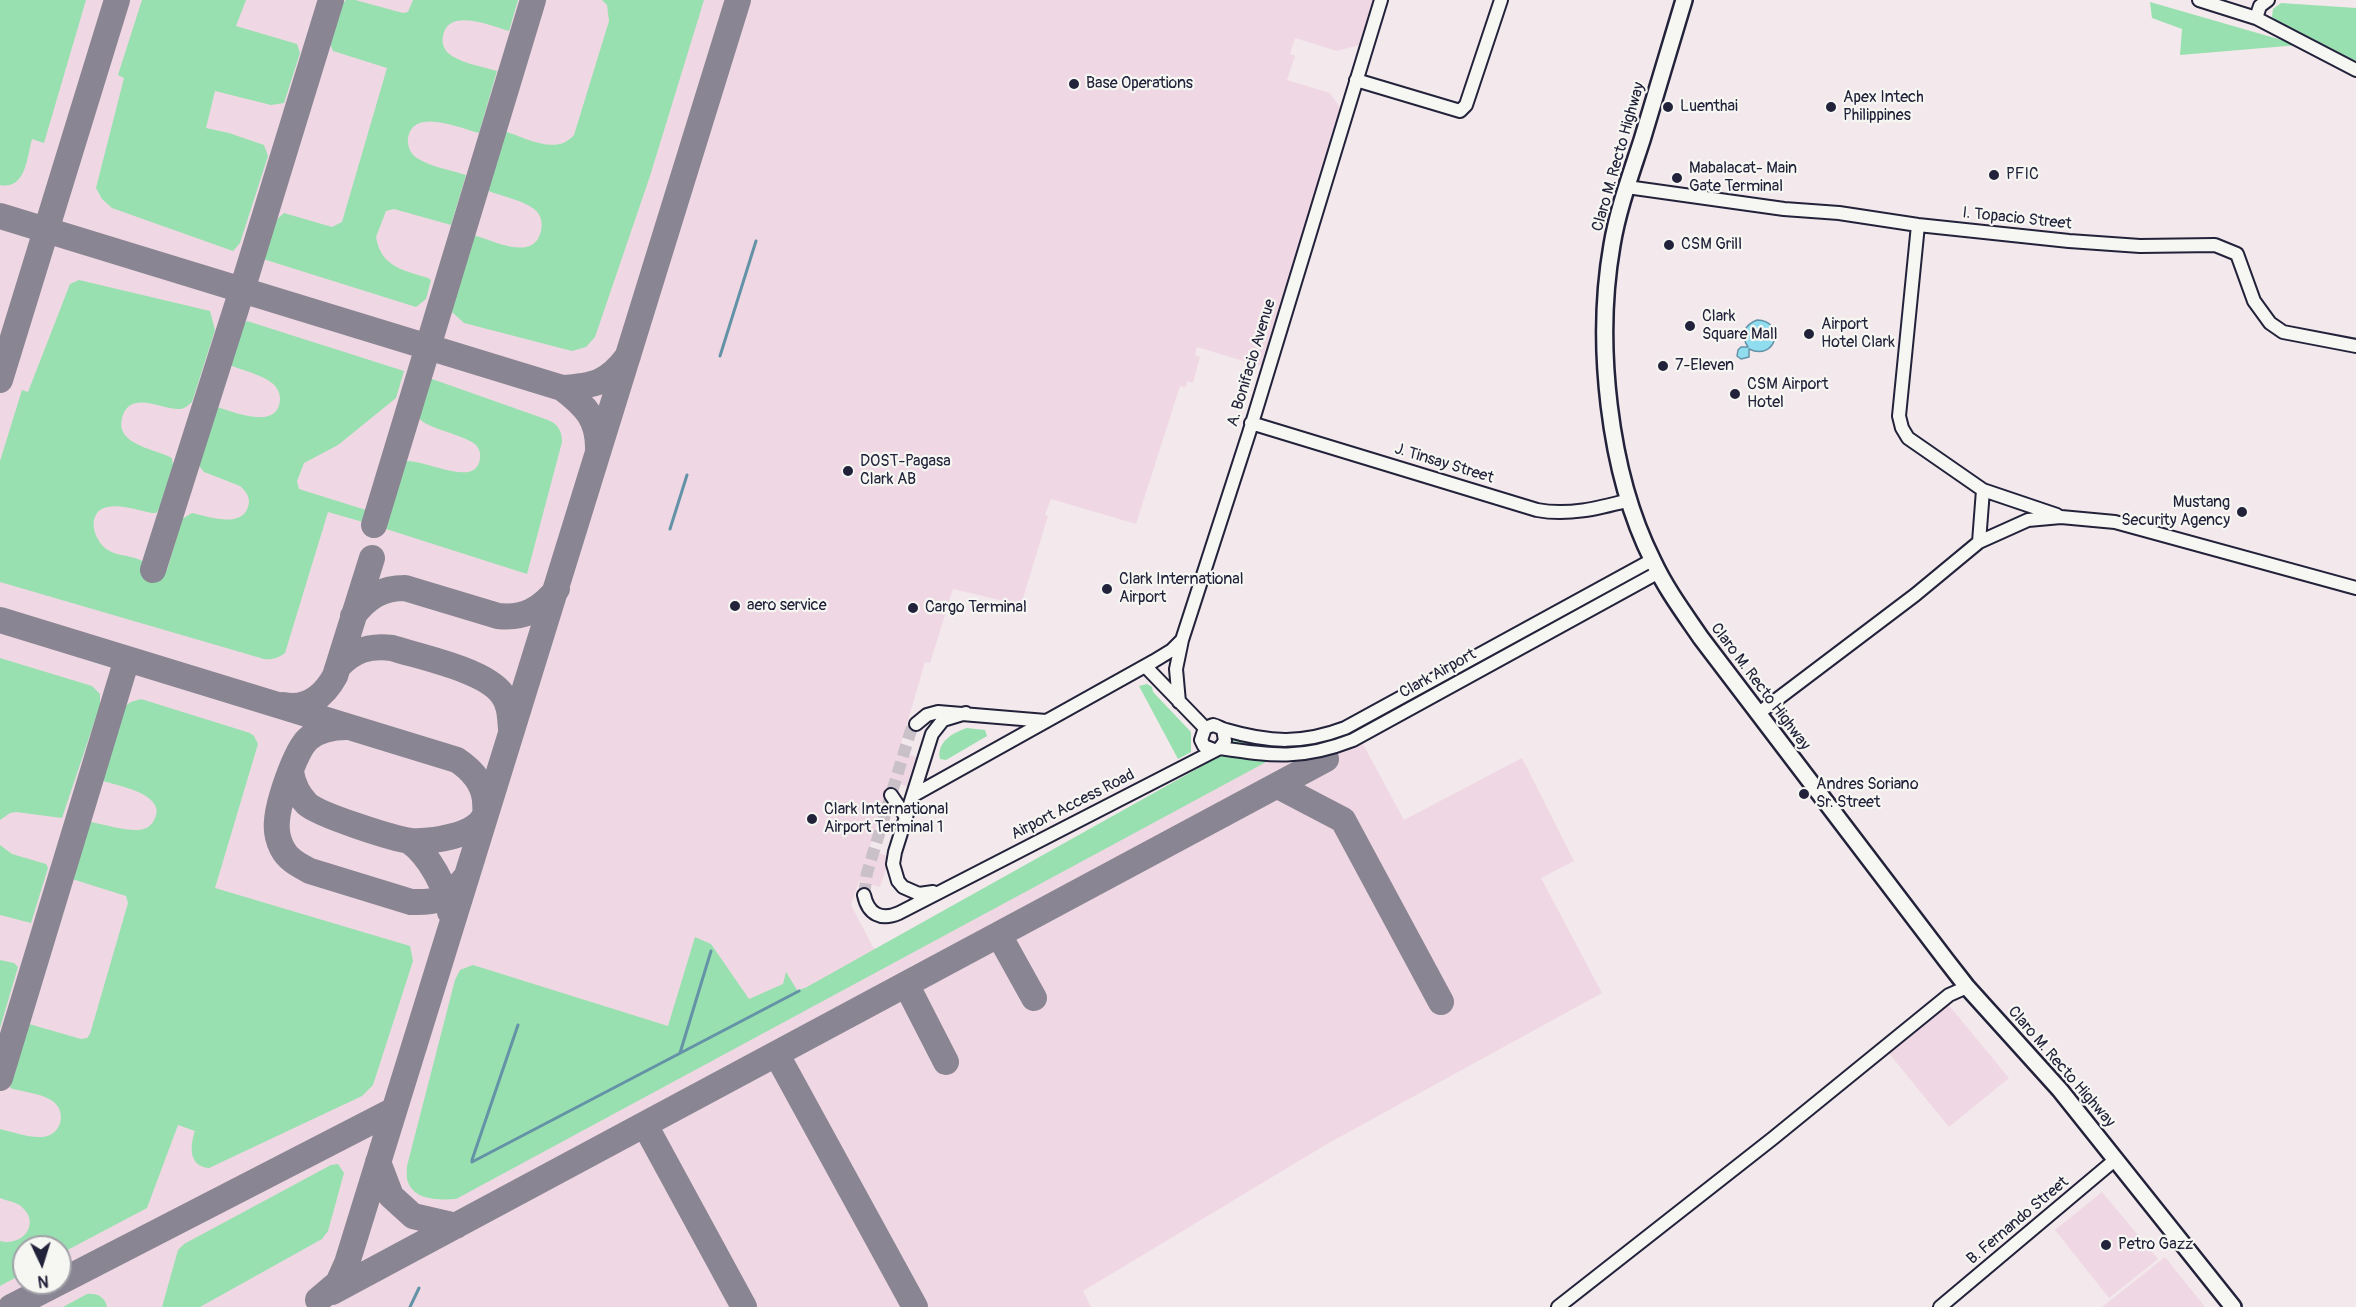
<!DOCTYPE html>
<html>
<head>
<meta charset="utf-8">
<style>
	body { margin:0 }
	#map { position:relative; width:2356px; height:1307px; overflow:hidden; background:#f3e8eb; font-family:Pangolin,sans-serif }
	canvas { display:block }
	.north { position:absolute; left:12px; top:1235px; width:60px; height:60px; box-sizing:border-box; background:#f6f6f2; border:2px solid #a1a1a9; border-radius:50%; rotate:176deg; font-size:16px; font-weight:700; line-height:24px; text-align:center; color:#22223b }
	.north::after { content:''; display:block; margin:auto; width:21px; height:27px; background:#22223b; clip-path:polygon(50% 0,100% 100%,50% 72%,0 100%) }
</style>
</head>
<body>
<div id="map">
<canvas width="2356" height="1307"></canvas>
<div class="north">N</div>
</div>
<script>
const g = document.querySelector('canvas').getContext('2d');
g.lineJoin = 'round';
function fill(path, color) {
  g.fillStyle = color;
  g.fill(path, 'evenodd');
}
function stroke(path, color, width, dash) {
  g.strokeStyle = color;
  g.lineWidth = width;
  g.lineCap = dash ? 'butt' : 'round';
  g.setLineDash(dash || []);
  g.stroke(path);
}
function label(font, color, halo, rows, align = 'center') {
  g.font = font + ' Pangolin,sans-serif';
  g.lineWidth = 4.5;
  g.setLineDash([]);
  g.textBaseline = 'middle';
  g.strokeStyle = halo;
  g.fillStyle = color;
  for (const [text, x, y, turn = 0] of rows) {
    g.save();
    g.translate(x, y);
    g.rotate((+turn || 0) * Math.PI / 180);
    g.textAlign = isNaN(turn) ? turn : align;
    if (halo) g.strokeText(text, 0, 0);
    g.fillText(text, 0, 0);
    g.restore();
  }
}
const built = new Path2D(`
	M 0,0 L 1377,0 L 1363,44 L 1337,51 L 1295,38 L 1290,54 L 1295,56 L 1287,80 L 1330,93 L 1342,110 L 1264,364 L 1260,366 L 1197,347 L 1195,355 L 1200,357 L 1193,383 L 1187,381 L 1186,387 L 1180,386 L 1136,524 L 1051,499 L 1045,515 L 1048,516 L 1021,605 L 953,589 L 930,663 L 925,662 L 899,751 L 919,758 L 911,787 L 890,782 L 869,850 L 890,857 L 880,887 L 859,881 L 851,905 L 873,947 L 877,951 L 1238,759 L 1297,764 L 1326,759 L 1363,744 L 1404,820 L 1522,758 L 1574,861 L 1541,878 L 1602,993 L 1327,1144 L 1083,1291 L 1091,1307 L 0,1307 ZM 24,1247 L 60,1247 L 60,1283 L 24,1283 Z
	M 1947,1003 L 2009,1078 L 1949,1127 L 1887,1051 Z
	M 2102,1192 L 2158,1259 L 2109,1298 L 2055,1230 Z
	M 2165,1257 L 2205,1307 L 2102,1307 Z`);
const green = new Path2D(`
	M 0,0 L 86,0 L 44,143 L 32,139 C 27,157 26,190 0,185 Z
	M 142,0 L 246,0 L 236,26 L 297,44 L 300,53 L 284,103 L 271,105 L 215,91 L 206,128 L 229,133 L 264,145 L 268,156 L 240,243 L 233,251 L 112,208 L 102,199 L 96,188 L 124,78 L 118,75 Z
	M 346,0 L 355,0 L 403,13 L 408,12 L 413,0 L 518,0 L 509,31 C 491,26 448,7 443,36 C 441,44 445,52 452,56 C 465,64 483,67 497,71 L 479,133 C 460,128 413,107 408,138 C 407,145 410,154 417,158 C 430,167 451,170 466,175 L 451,225 L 394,209 L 386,211 L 376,237 C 381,267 403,270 428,278 L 431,280 L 426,299 L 416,307 L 263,259 L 275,221 L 284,213 L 332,227 L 342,222 L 387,68 L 333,51 L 329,41 L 341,5 Z
	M 602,0 L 704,0 L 650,176 L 595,337 L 586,347 L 572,351 L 464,323 L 452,312 L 453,306 L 470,236 L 476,236 C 495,241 534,262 541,231 C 543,223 541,214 534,209 C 522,200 501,196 486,190 L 504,131 C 527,138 556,156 574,135 L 609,21 L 607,5 Z
	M 2150,2 L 2299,45 L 2180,55 L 2182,29 L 2152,18 Z
	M 2281,3 L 2356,8 L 2356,61 L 2276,20 L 2272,17 L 2273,9 Z
	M 79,280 L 210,311 L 215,330 L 192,402 C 188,405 185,409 180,409 C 161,410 130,389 122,418 C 115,445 156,449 172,458 L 173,465 L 159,509 L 156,513 L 152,513 C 136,510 99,496 94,520 C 92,529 97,540 103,546 C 113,557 130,554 142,561 C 146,563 149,568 153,570 L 167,570 L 182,519 L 192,513 C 207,516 241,529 248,507 C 251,499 247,492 240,486 L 204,472 L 200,467 L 199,461 L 217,407 C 234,412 279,431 280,399 C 280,393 277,387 272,383 C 260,374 242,370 229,365 L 239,329 L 247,321 L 404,371 L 396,398 L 338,445 L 304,463 L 297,481 L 299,489 L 366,510 L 363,522 L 328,512 L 285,653 C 278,658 273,660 264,659 L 0,582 L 0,461 L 22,390 L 28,392 L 70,284 Z
	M 429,379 L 432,379 L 548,420 C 558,424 562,431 562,442 L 527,574 L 383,528 L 403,462 C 421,456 477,491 480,458 C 481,453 479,449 476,445 C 467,437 441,431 429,425 C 423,423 419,418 414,414 L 424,383 Z
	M 0,658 L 92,686 L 100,694 L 100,705 L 62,818 L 16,812 L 10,813 L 0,820 Z
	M 1454,675 L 1457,677 C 1416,699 1368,731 1325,745 C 1299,753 1254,750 1228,741 L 1231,737 L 1279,746 L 1318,742 Z
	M 1147,684 L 1152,687 L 1153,692 L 1191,732 L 1191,752 L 1178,759 L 1139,686 Z
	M 141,699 L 250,733 L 254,736 L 258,744 L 215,888 L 410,946 L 413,961 L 373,1085 L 362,1096 L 209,1168 C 188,1166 190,1146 195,1131 L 178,1125 L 147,1208 L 60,1254 L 60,1247 L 24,1247 L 24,1273 L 0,1286 L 0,1241 C 22,1247 41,1224 22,1207 C 17,1202 7,1201 0,1198 L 0,1129 C 13,1132 29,1138 42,1137 C 62,1136 68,1110 51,1100 C 40,1093 23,1092 10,1088 L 29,1024 L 81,1039 L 87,1038 L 90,1034 L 128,903 L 126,896 L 72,879 L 91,822 C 106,825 122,830 137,830 C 144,830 150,827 153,822 C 171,795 119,786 103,781 L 124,707 L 131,702 Z
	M 967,728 L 985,730 L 987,736 L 946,760 L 940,759 C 936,742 954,732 967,728 Z
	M 1220,756 L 1268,761 L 456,1199 C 440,1200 415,1201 408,1182 C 406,1178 407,1171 407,1166 L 455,980 L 460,970 L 473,965 L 668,1026 L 695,937 L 711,944 L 749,999 L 783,984 L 786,972 L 797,990 L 805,988 Z
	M 0,845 L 12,854 L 46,864 L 48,868 L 31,923 L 0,915 Z
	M 0,960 L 14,963 L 18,967 L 0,1028 Z
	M 338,1164 L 344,1173 L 328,1231 L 322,1239 L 200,1307 L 162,1307 L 178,1250 L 184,1244 L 331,1165 Z
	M 87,1294 C 97,1293 105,1297 107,1307 L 63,1307 Z`);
const water = new Path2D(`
	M 1757,320 C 1787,321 1776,362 1749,349 L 1749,357 L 1741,359 L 1737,356 L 1738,350 L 1741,347 L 1748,347 C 1740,335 1744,325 1757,320 Z`);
const stream = new Path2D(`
	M 720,356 L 756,241
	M 670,529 L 687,475
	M 680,1053 L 711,951
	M 472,1160 L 518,1025
	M 472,1162 L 799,991
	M 410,1307 L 419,1288`);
const taxiway = new Path2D(`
	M 0,216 L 562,388 C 586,406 599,420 598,451
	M 0,380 L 117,0
	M 562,388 C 594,386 608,383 628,356
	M 374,525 L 533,0
	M 153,570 L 242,290 L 331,0
	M 353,616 C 367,597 382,588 405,588 L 498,616 C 524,619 541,609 557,589
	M 0,620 L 457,760 C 472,770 483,782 485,800 C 485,804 486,810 485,814 C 479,836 430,842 411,841 C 394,839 319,815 307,804 C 298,795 293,784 291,772
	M 338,667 C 353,650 370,645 392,648 C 420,657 485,670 502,694 C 510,704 510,717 511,729
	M 283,705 C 307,710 324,696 335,676 L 372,558
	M 347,727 C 333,727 319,729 308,739 C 295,751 278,803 277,821 C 276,830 278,840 282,848 C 288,860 299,865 310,871 L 411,902 C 438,903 449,899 466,877
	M 1278,786 L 1343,820 L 1441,1002
	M 409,841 C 430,856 446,887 450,912
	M 999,935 L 1034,998
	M 906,984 L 946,1062
	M 777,1055 L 915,1307
	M 0,1078 L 127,659
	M 645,1125 L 744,1307
	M 378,1162 L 391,1196 L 413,1216 L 456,1226
	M 60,1282 L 394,1110
	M 332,1292 L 1326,759
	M 318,1300 L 338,1283 L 347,1263 L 738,0
	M 11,1307 L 58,1283`);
const minorTunnel = new Path2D(`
	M 864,895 L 867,873 L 911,730 L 916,724`);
const minor = new Path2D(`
	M 2199,0 L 2256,18 L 2356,70
	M 2256,18 L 2260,6 L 2268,0
	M 1356,80 L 1460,111 L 1466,105 L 1501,0
	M 1627,187 L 1784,209 L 1839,213 L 1918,225 L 2069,241 L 2140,246 L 2215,245 L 2237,254 L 2254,301 L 2270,323 L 2283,332 L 2356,346
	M 1918,225 L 1899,416 L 1902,428 L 1908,438 L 1983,490 L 2057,515
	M 1251,423 L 1537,510 C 1569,516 1599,508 1630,500
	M 1979,542 L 1983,490
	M 1145,666 L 1205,728
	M 1179,702 L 1176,669 L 1182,640 L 1249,433 L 1381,0
	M 1759,713 L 1915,595 L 1979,542 L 2028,520 L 2061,517 L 2115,522 L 2356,588
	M 916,724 L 927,715 L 938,712 L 1046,721
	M 1220,748 C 1273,756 1302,760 1353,740 L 1659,572
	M 1214,750 L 1204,746 L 1201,740 L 1205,728 L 1213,725 C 1218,726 1221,729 1226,730 C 1270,743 1303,744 1345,728 L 1652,560
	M 891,795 L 906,817
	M 914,795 L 1154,661 L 1172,650 L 1181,641
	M 933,892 L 919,894 L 903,887 L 898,881 L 893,864 L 895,852 L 932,734 L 943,720 L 966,713
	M 864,895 C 868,914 881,921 899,913 L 1220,748 L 1225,741 L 1223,729
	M 1558,1307 L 1772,1139 L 1949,995 L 1967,987
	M 1940,1307 L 2116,1159`);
const major = new Path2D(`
	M 1684,0 C 1670,47 1656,93 1642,140 C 1631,174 1618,209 1612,245 C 1595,342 1608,472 1653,561 C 1666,589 1684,613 1701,638 L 1946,960 L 1967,987 L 2060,1090 L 2233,1307`);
const markers = [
	[1074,84,6,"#22223b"],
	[1668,107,6,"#22223b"],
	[1831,107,6,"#22223b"],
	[1994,175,6,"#22223b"],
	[1677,178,6,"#22223b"],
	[1669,245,6,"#22223b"],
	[1690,326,6,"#22223b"],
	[1809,334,6,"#22223b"],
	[1663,366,6,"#22223b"],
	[1735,394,6,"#22223b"],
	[848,471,6,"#22223b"],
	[2242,512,6,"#22223b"],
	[1107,589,6,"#22223b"],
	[735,606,6,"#22223b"],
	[913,608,6,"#22223b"],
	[1804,794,6,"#22223b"],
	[812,819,6,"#22223b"],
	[2106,1245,6,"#22223b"]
];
const poiNames = [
	["Base Operations",1086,84],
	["Apex Intech",1843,98],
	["Philippines",1843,116],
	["Luenthai",1680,107],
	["Mabalacat- Main",1689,169],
	["Gate Terminal",1689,187],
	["PFIC",2006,175],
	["CSM Grill",1681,245],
	["Clark",1702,317],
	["Square Mall",1702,335],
	["Airport",1821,325],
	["Hotel Clark",1821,343],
	["7-Eleven",1675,366],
	["CSM Airport",1747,385],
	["Hotel",1747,403],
	["DOST-Pagasa",860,462],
	["Clark AB",860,480],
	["Mustang",2230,503,"right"],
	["Security Agency",2230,521,"right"],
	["Clark International",1119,580],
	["Airport",1119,598],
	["aero service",747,606],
	["Cargo Terminal",925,608],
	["Andres Soriano",1816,785],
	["Sr. Street",1816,803],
	["Clark International",824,810],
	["Airport Terminal 1",824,828],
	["Petro Gazz",2118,1245]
];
const streetNames = [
	["Claro M. Recto Highway",1619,157,-74],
	["I. Topacio Street",2017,219,6],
	["A. Bonifacio Avenue",1252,363,-73],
	["J. Tinsay Street",1444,464,17],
	["Clark Airport",1438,674,-29],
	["Claro M. Recto Highway",1760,687,53],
	["Airport Access Road",1073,805,-27],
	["Claro M. Recto Highway",2061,1067,49],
	["B. Fernando Street",2018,1221,-40]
];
fill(built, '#efd8e3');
fill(green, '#98e0af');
fill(water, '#90ddef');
stroke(water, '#6492a7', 1.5);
stroke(stream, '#6492a7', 3);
stroke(taxiway, '#8a8593', 26);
stroke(minorTunnel, '#c9c0c8', 12, [12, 6]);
stroke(minor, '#22223b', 16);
stroke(major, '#22223b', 20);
stroke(minor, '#f6f6f2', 12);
stroke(major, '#f6f6f2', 15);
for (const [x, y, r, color] of markers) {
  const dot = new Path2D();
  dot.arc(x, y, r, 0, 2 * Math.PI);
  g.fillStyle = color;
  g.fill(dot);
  stroke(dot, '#f6f6f2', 2);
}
label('16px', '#22223b', '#f6f6f2', poiNames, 'left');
label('16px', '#22223b', '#f6f6f2', streetNames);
</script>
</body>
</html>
